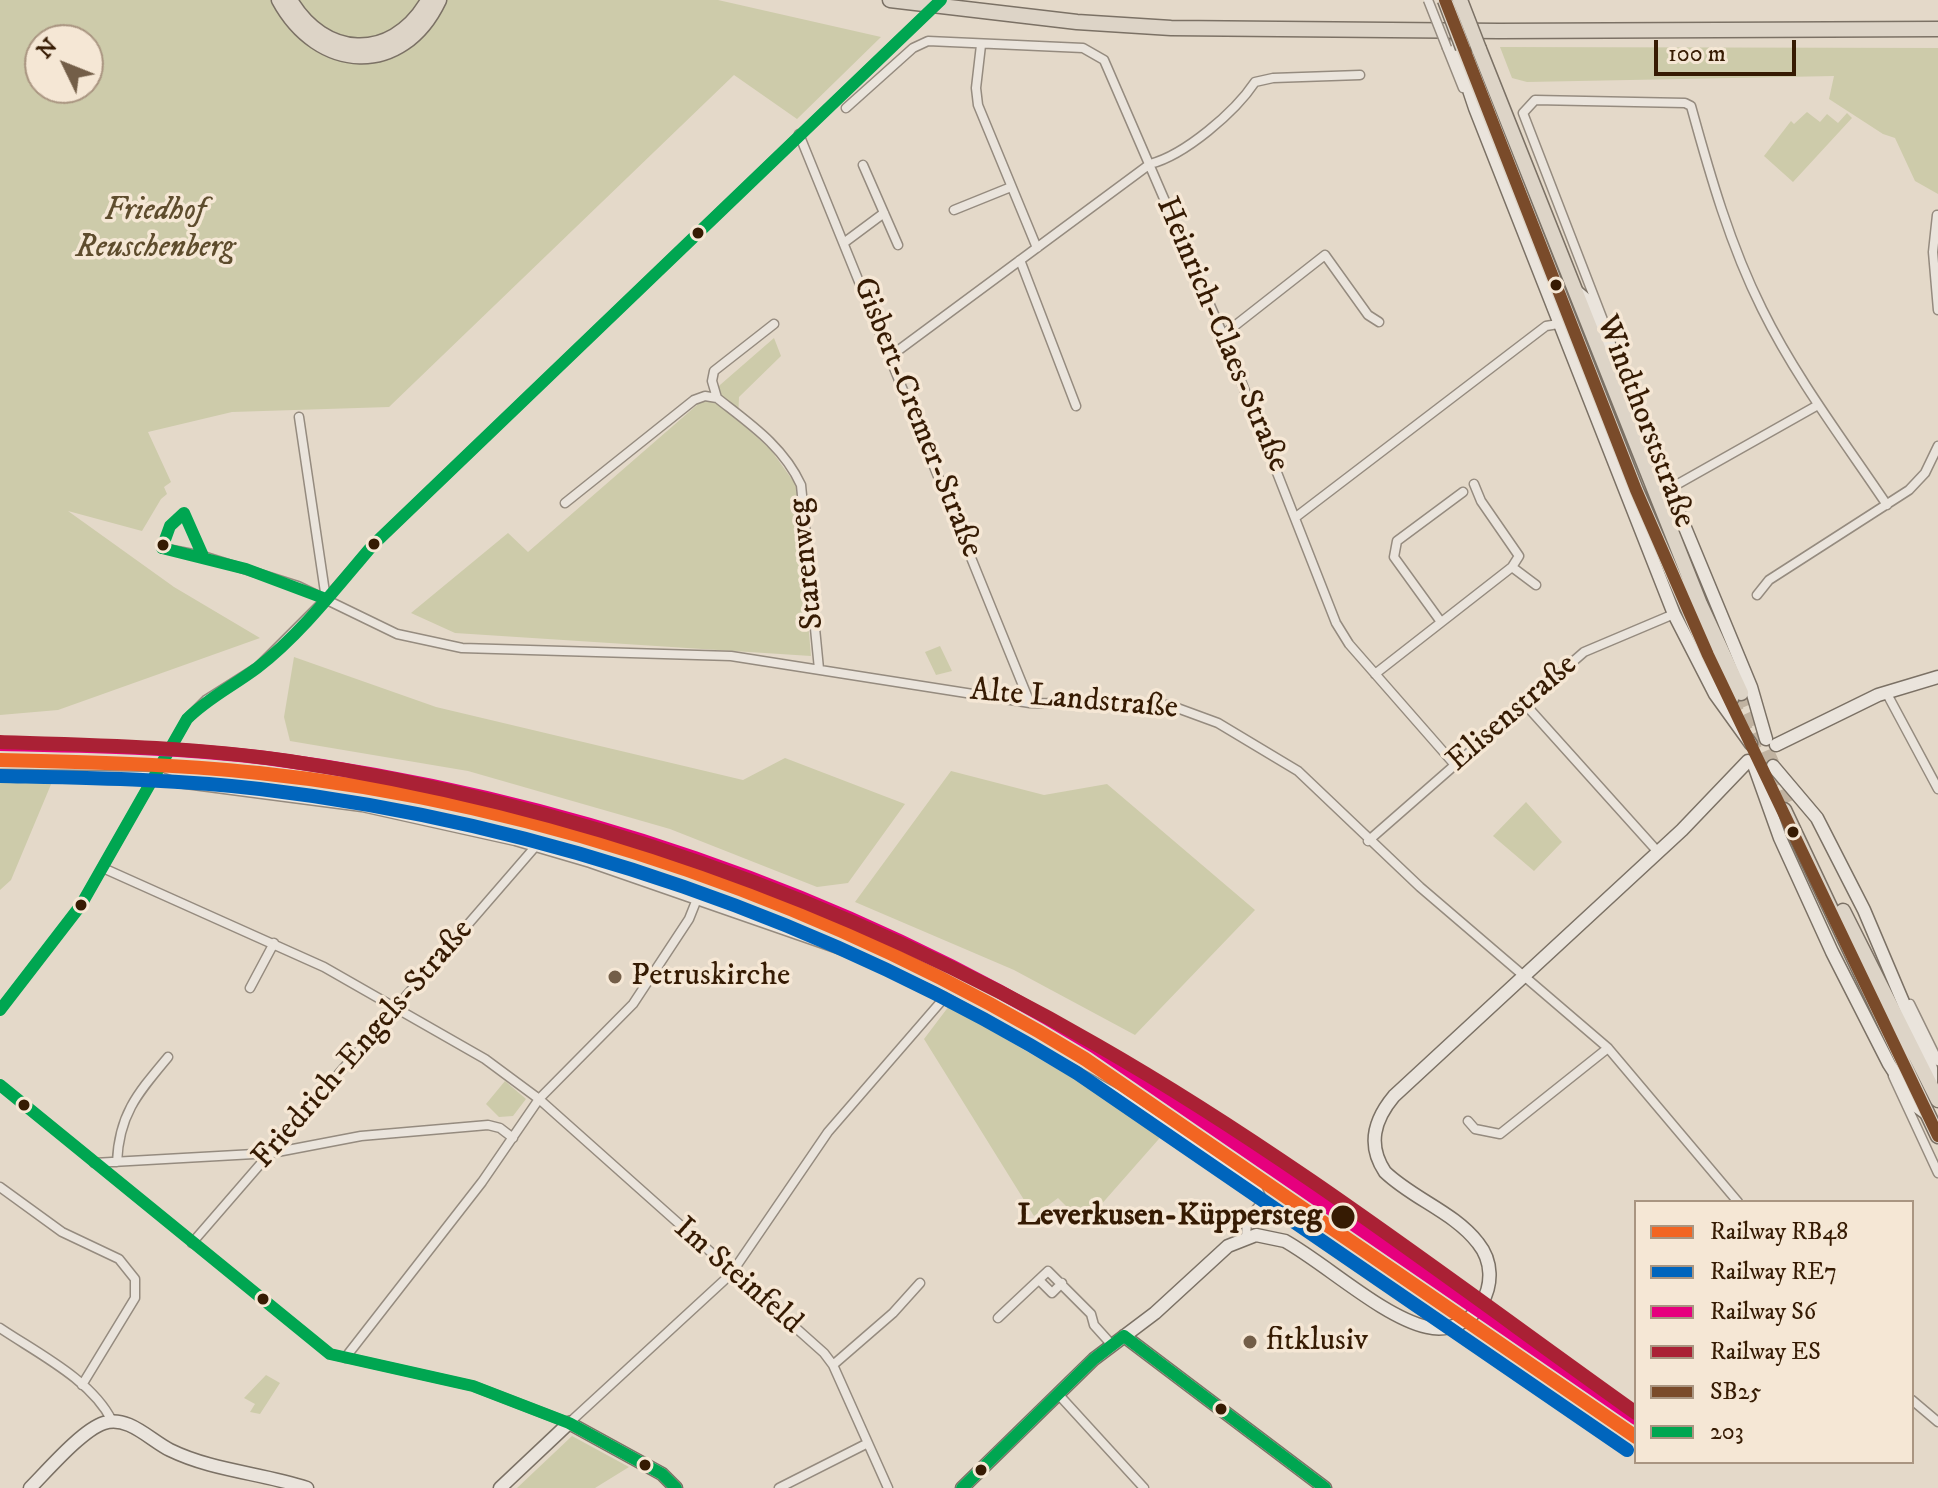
<!DOCTYPE html>
<html>
<head>
<meta charset="utf-8">
<style>
	body { margin:0 }
	#map { position:relative; width:1938px; height:1488px; overflow:hidden; background:#e4d9c9; font-family:"IM FELL DW Pica",serif }
	canvas { display:block }
	.legend { position:absolute; left:1634px; top:1200px; width:280px; height:264px; box-sizing:border-box; background:#f5e7d5; border:2px solid #a99581; margin:0; padding:10px 14px; list-style:none; font-size:24px; color:#361b03 }
	.legend li { display:flex; align-items:center; gap:16px; height:40px }
	.legend b { width:40px; border:2px solid #a99581 }
	.north { position:absolute; left:24px; top:24px; width:80px; height:80px; box-sizing:border-box; background:#f5e7d5; border:2px solid #a99581; border-radius:50%; rotate:313deg; font-size:22px; font-weight:700; line-height:32px; text-align:center; color:#361b03 }
	.north::after { content:''; display:block; margin:auto; width:28px; height:36px; background:#735e48; clip-path:polygon(50% 0,100% 100%,50% 72%,0 100%) }
	.scale { position:absolute; left:1654px; top:40px; width:142px; height:36px; box-sizing:border-box; border:4px solid #361b03; border-top:0; padding-left:10px; font-size:24px; line-height:28px; white-space:nowrap; color:#361b03; -webkit-text-stroke:6px #f5e7d5; paint-order:stroke }
</style>
</head>
<body>
<div id="map">
<canvas width="1938" height="1488"></canvas>
<ul class="legend">
<li><b style="height:10px;background:#f26522"></b>Railway RB48</li>
<li><b style="height:10px;background:#0065bd"></b>Railway RE7</li>
<li><b style="height:10px;background:#e6007e"></b>Railway S6</li>
<li><b style="height:10px;background:#aa2135"></b>Railway ES</li>
<li><b style="height:10px;background:#7a4b2a"></b>SB25</li>
<li><b style="height:10px;background:#00a651"></b>203</li>
</ul>
<div class="north">N</div>
<div class="scale">100 m</div>
</div>
<script>
const g = document.querySelector('canvas').getContext('2d');
g.lineJoin = 'round';
function fill(path, color) {
  g.fillStyle = color;
  g.fill(path, 'evenodd');
}
function stroke(path, color, width, dash) {
  g.strokeStyle = color;
  g.lineWidth = width;
  g.lineCap = dash ? 'butt' : 'round';
  g.setLineDash(dash || []);
  g.stroke(path);
}
function label(font, color, halo, rows, align = 'center') {
  g.font = font + ' "IM FELL DW Pica",serif';
  g.lineWidth = 7;
  g.setLineDash([]);
  g.textBaseline = 'middle';
  g.strokeStyle = halo;
  g.fillStyle = color;
  for (const [text, x, y, turn = 0] of rows) {
    g.save();
    g.translate(x, y);
    g.rotate((+turn || 0) * Math.PI / 180);
    g.textAlign = isNaN(turn) ? turn : align;
    if (halo) g.strokeText(text, 0, 0);
    g.fillText(text, 0, 0);
    g.restore();
  }
}
const green = new Path2D(`
	M 0,0 L 718,0 L 881,37 L 797,119 L 734,75 L 389,407 L 232,412 L 148,432 L 171,482 L 164,487 L 167,494 L 161,499 L 142,531 L 68,511 L 174,587 L 260,638 L 58,710 L 0,715 ZM 40,40 L 88,40 L 88,88 L 40,88 Z
	M 1500,47 L 1938,48 L 1938,194 L 1915,181 L 1895,138 L 1883,134 L 1829,99 L 1834,76 L 1527,82 L 1512,78 Z
	M 1807,112 L 1820,122 L 1827,114 L 1838,123 L 1847,113 L 1852,118 L 1793,182 L 1764,156 L 1791,121 L 1794,124 Z
	M 774,338 L 781,356 L 739,397 L 738,420 L 771,450 L 796,485 L 811,656 L 455,633 L 411,613 L 508,533 L 528,552 Z
	M 940,646 L 952,671 L 936,675 L 925,652 Z
	M 294,657 L 436,707 L 743,780 L 785,758 L 905,804 L 848,883 L 817,887 L 670,829 L 468,771 L 290,741 L 284,717 Z
	M 951,771 L 1044,795 L 1107,784 L 1255,910 L 1135,1035 L 1014,970 L 855,902 Z
	M 52,782 L 11,880 L 0,890 L 0,783 Z
	M 1526,802 L 1562,842 L 1534,871 L 1493,836 Z
	M 949,1006 L 1165,1132 L 1084,1224 L 1058,1198 L 1034,1216 L 924,1039 Z
	M 505,1081 L 526,1099 L 513,1116 L 499,1117 L 486,1104 Z
	M 266,1375 L 280,1383 L 260,1414 L 250,1412 L 255,1404 L 244,1398 Z
	M 572,1436 L 629,1467 L 595,1488 L 517,1488 Z`);
const highwayTunnel = new Path2D(`
	M 1741,693 L 1792,807
	M 1731,699 L 1784,810`);
const street = new Path2D(`
	M 981,45 L 976,88 L 978,105 L 1037,248
	M 1447,48 L 1463,88
	M 846,108 L 913,48 L 928,41 L 1083,48 L 1104,60 L 1223,335 L 1336,623 L 1349,644 L 1455,765
	M 799,134 L 1030,703
	M 863,165 L 898,245
	M 954,210 L 1011,187
	M 1937,215 L 1933,252 L 1938,310
	M 845,242 L 884,213
	M 1020,260 L 1076,406
	M 1603,320 L 1523,113 L 1535,100 L 1685,103 L 1691,106 C 1710,175 1730,245 1762,309 C 1796,378 1844,441 1887,505
	M 1223,335 L 1325,255 L 1368,315 L 1379,322
	M 892,355 L 1150,164 C 1185,155 1235,112 1255,82 L 1273,78 L 1360,75
	M 717,398 C 750,424 783,446 801,485 L 819,669
	M 299,417 L 326,599
	M 1474,484 L 1481,501 L 1519,556 L 1512,567
	M 1669,489 L 1818,405
	M 565,503 L 694,400 L 705,396 L 717,398 L 712,381 L 714,371 L 774,324
	M 1296,517 L 1546,326 L 1558,324
	M 162,548 L 203,556 L 298,586 L 397,634 L 462,648 L 731,656 L 1030,703 L 1169,705 L 1218,723 L 1298,771 L 1420,887 L 1608,1048 L 1738,1202
	M 1757,595 L 1769,580 L 1909,490 L 1925,473 L 1938,446
	M 1441,622 L 1394,557 L 1397,541 L 1463,492
	M 1375,674 L 1512,567 L 1536,585
	M 1886,692 L 1938,789
	M 1524,703 L 1658,852
	M 0,774 L 145,776
	M 161,777 L 178,783 L 362,807 L 515,841 L 590,863 L 858,956 L 945,997 L 1117,1094 L 1257,1188 L 1263,1201 L 1247,1220 L 1246,1238
	M 1368,841 L 1584,652 L 1674,614
	M 103,868 L 324,967 L 485,1059 L 539,1099 L 824,1353 L 833,1365 L 888,1488
	M 250,988 L 274,943
	M 1910,1004 L 1938,1061
	M 0,1010 L 81,905 L 187,719 L 206,700 L 258,667 L 326,599 L 372,546 L 898,41
	M 1893,1076 L 1938,1173
	M 0,1085 L 330,1354 L 473,1386 L 569,1423 L 731,1274 L 828,1132 L 945,997
	M 1468,1121 L 1475,1129 L 1500,1134 L 1608,1048
	M 117,1162 C 119,1114 138,1093 168,1057
	M 94,1163 L 272,1153 L 361,1136 L 488,1125 L 500,1128 L 513,1138
	M 0,1187 L 62,1232 L 119,1259 L 135,1279 L 135,1298 L 82,1385
	M 192,1243 L 535,847
	M 1039,1280 L 1052,1293 L 1062,1283
	M 998,1318 L 1048,1271 L 1091,1314 L 1094,1325 L 1112,1345
	M 0,1328 C 37,1353 92,1380 112,1421
	M 345,1358 L 482,1182 L 539,1099 L 633,1004 L 689,919 L 697,899
	M 833,1365 L 893,1313 L 920,1283
	M 1059,1395 L 1144,1488
	M 1912,1400 L 1938,1422
	M 779,1488 L 866,1444`);
const secondary = new Path2D(`
	M 1458,34 L 1455,48 L 1475,108 L 1674,614 L 1715,694 L 1751,744
	M 1576,291 L 1590,303 L 1609,344 L 1751,687 L 1766,739
	M 1776,745 L 1878,695 L 1938,677
	M 1773,766 L 1817,818 L 1864,910 L 1931,1068 L 1931,1085
	M 1755,768 L 1780,838 L 1832,952 L 1889,1064 L 1916,1106 L 1927,1114
	M 1124,1336 L 1325,1488
	M 30,1488 C 47,1471 82,1430 104,1423 C 128,1415 150,1440 170,1450 C 213,1471 262,1473 307,1488
	M 500,1488 L 569,1423 L 662,1474 L 676,1488
	M 962,1488 L 1094,1359 L 1155,1313 L 1228,1246 L 1256,1235 L 1285,1241 C 1326,1264 1383,1317 1427,1327 C 1475,1338 1508,1280 1478,1243 C 1454,1212 1413,1199 1385,1172 C 1367,1145 1374,1120 1394,1096 L 1682,830 L 1748,761`);
const highway = new Path2D(`
	M 279,0 C 318,72 402,78 439,0
	M 290,0 C 324,58 390,62 426,4
	M 890,0 L 1077,22 L 1171,28 L 1499,31 L 1938,29
	M 1463,48 L 1636,490 L 1708,655 L 1731,699
	M 1479,49 L 1700,604 L 1741,693
	M 1784,810 L 1938,1136
	M 1843,911 L 1938,1100`);
const streetBridge = new Path2D(`
	M 1428,0 L 1447,48
	M 898,41 L 941,0
	M 145,776 L 161,777`);
const highwayBridge = new Path2D(`
	M 1445,0 L 1463,48
	M 1460,0 L 1479,49`);
const bus1 = new Path2D(`
	M 1445,0 L 1636,490 L 1708,655 L 1938,1136`);
const bus2 = new Path2D(`
	M 162,548 L 246,569 L 326,599
	M 162,548 L 170,526 L 184,513 L 203,556
	M 0,1010 L 81,905 L 187,719 C 208,698 233,686 257,668 C 300,635 337,587 372,546 L 941,0
	M 0,1085 L 330,1354 L 473,1386 L 569,1423 L 662,1474 L 676,1488
	M 1124,1336 L 1325,1488
	M 962,1488 L 1094,1359 L 1124,1336`);
const rail1 = new Path2D(`
	M 0,760 C 87,762 173,764 259,773 C 549,803 838,907 1085,1059 L 1636,1437`);
const rail2 = new Path2D(`
	M 0,776 C 87,778 173,779 260,789 C 547,823 830,921 1077,1073 L 1627,1450`);
const rail3 = new Path2D(`
	M 0,744 C 89,746 178,747 266,758 C 558,796 842,891 1094,1046 L 1636,1418`);
const rail4 = new Path2D(`
	M 0,742 C 97,745 194,747 289,761 C 575,804 847,901 1097,1045 C 1286,1153 1459,1287 1636,1413`);
const markers = [
	[698,233,7,"#361b03"],
	[1556,285,7,"#361b03"],
	[374,544,7,"#361b03"],
	[163,545,7,"#361b03"],
	[1793,832,7,"#361b03"],
	[81,905,7,"#361b03"],
	[615,977,8,"#735e48"],
	[24,1105,7,"#361b03"],
	[1343,1217,13,"#361b03"],
	[263,1299,7,"#361b03"],
	[1250,1342,8,"#735e48"],
	[1221,1409,7,"#361b03"],
	[645,1465,7,"#361b03"],
	[981,1470,7,"#361b03"]
];
const parkNames = [
	["Friedhof",155,212],
	["Reuschenberg",155,249]
];
const streetNames = [
	["Heinrich-Claes-Straße",1221,335,67],
	["Gisbert-Cremer-Straße",916,418,68],
	["Windthorststraße",1644,422,69],
	["Starenweg",808,564,-96],
	["Alte Landstraße",1074,701,5],
	["Elisenstraße",1513,714,-41],
	["Friedrich-Engels-Straße",364,1045,-49],
	["Im Steinfeld",737,1277,41]
];
const poiNames = [
	["Petruskirche",631,977],
	["fitklusiv",1266,1342]
];
const stopNames = [
	["Leverkusen-Küppersteg",1322,1217]
];
fill(green, '#cdcbaa');
stroke(highwayTunnel, '#c1b3a1', 14, [14, 7]);
stroke(street, '#958b7f', 11);
stroke(secondary, '#7b7165', 15);
stroke(highway, '#7b7165', 17);
stroke(street, '#eae4dc', 8);
stroke(secondary, '#eae4dc', 12);
stroke(highway, '#ddd4c7', 14);
stroke(streetBridge, '#958b7f', 11, []);
stroke(highwayBridge, '#7b7165', 17, []);
stroke(streetBridge, '#eae4dc', 8);
stroke(highwayBridge, '#ddd4c7', 14);
stroke(bus1, '#7a4b2a', 12);
stroke(bus2, '#00a651', 12);
stroke(rail1, '#f26522', 14);
stroke(rail2, '#0065bd', 14);
stroke(rail3, '#e6007e', 14);
stroke(rail4, '#aa2135', 14);
for (const [x, y, r, color] of markers) {
  const dot = new Path2D();
  dot.arc(x, y, r, 0, 2 * Math.PI);
  g.fillStyle = color;
  g.fill(dot);
  stroke(dot, '#f5e7d5', 3);
}
label('italic 32px', '#5e4c2d', '#f5e7d5', parkNames);
label('32px', '#361b03', '#f5e7d5', streetNames);
label('32px', '#361b03', '#f5e7d5', poiNames, 'left');
label('bold 32px', '#361b03', '#f5e7d5', stopNames, 'right');
</script>
</body>
</html>
